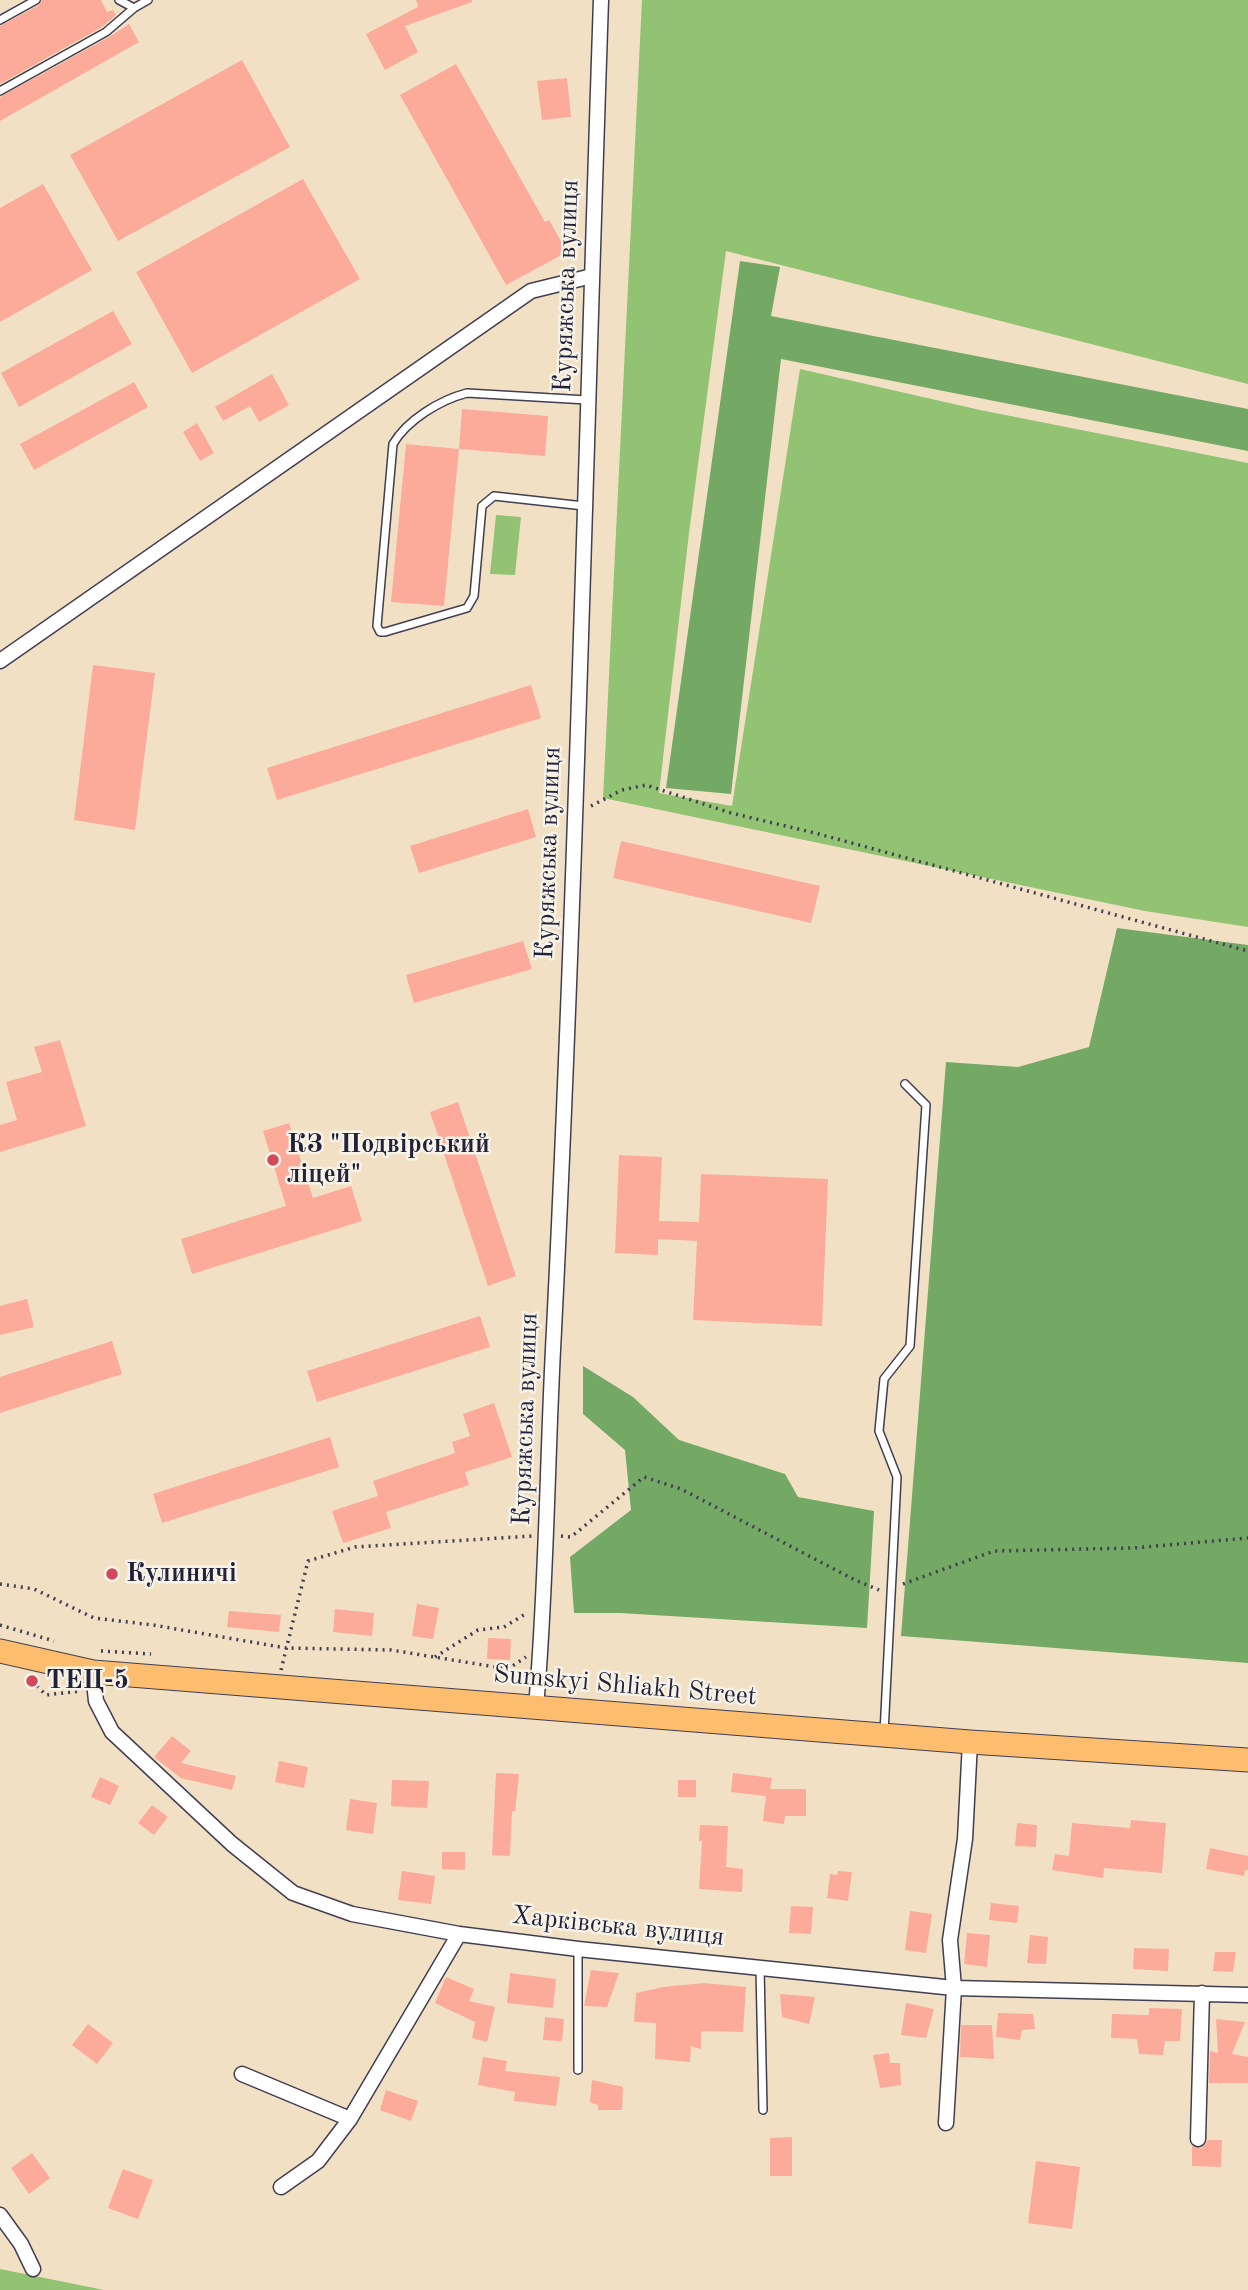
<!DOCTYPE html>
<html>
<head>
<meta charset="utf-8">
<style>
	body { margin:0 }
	canvas { display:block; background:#f2e0c5 }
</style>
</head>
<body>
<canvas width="1248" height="2290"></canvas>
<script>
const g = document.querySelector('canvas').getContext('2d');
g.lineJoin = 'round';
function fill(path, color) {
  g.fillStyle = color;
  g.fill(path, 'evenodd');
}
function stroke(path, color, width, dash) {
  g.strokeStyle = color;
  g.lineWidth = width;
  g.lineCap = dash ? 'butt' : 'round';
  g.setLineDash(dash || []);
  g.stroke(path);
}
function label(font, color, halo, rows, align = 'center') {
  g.font = font + ' "Old Standard TT",serif';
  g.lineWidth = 5;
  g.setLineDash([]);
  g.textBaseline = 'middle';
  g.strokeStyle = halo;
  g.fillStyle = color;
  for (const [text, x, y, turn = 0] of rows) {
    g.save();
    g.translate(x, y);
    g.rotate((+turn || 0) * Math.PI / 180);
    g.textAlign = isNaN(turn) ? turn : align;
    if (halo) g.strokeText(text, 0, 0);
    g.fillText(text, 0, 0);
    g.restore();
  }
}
const green = new Path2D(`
	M 642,0 L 1248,0 L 1248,384 L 726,251 L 689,533 L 659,793 L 732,806 L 800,369 L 980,410 L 1248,463 L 1248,927 L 1145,911 L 603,798 Z
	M 496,515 L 521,517 L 515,575 L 490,574 Z
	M 0,2269 L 104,2290 L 0,2290 Z`);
const forest = new Path2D(`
	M 740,261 L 780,267 L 771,316 L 1248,409 L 1248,451 L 781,359 L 731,794 L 666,788 Z
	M 1117,928 L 1248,945 L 1248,1663 L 901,1636 L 946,1062 L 1018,1067 L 1089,1047 Z
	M 583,1366 L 633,1397 L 679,1440 L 785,1474 L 798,1497 L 874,1511 L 867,1628 L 620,1613 L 574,1613 L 570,1557 L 631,1510 L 625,1450 L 583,1414 Z`);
const building = new Path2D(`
	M 42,0 L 101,0 L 107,12 L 113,10 L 116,15 L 102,27 L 0,84 L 0,26 L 39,5 Z
	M 416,0 L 472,0 L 472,2 L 405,26 L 418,52 L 385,70 L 366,34 L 418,7 Z
	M 129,24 L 139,42 L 0,121 L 0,97 L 109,37 Z
	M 242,60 L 290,147 L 118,241 L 70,155 Z
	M 456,64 L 545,222 L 549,220 L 567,252 L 506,285 L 400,95 Z
	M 567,78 L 571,117 L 542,120 L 537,81 Z
	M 303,179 L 360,279 L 192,373 L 136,272 Z
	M 43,184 L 92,270 L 0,322 L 0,208 Z
	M 113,311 L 132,344 L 19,407 L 1,373 Z
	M 272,374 L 289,405 L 259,422 L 250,406 L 223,421 L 215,407 Z
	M 134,382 L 148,407 L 34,470 L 20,444 Z
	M 462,409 L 548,416 L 545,456 L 459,449 Z
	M 197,423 L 214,453 L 200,461 L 183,432 Z
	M 406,444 L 459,449 L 444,606 L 391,602 Z
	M 93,665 L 155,673 L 135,830 L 74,820 Z
	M 531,685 L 541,718 L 277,800 L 267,768 Z
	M 528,809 L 536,837 L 419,873 L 410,846 Z
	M 621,841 L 820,886 L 811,923 L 613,878 Z
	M 523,941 L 532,969 L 414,1003 L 406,975 Z
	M 60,1040 L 86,1126 L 0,1152 L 0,1125 L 17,1120 L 6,1082 L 42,1072 L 34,1047 Z
	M 458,1102 L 516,1276 L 488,1286 L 430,1112 Z
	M 289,1123 L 313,1198 L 351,1186 L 362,1221 L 192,1274 L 181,1239 L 286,1206 L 263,1131 Z
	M 619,1155 L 662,1157 L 659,1221 L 699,1222 L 701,1174 L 828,1179 L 822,1326 L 693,1320 L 697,1241 L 658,1239 L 658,1255 L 615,1253 Z
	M 27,1299 L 34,1327 L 0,1335 L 0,1306 Z
	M 480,1316 L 490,1347 L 317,1402 L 307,1371 Z
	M 112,1341 L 122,1374 L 0,1413 L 0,1377 Z
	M 494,1403 L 512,1457 L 465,1472 L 469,1485 L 386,1512 L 391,1528 L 343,1543 L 332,1511 L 378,1496 L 373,1481 L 455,1453 L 452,1442 L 470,1436 L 463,1414 Z
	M 330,1437 L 339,1467 L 162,1523 L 153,1494 Z
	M 417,1604 L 439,1608 L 433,1639 L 412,1636 Z
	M 335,1609 L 374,1613 L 372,1636 L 333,1632 Z
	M 229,1611 L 281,1615 L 279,1632 L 227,1627 Z
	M 488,1638 L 511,1639 L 510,1660 L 487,1659 Z
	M 172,1736 L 191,1751 L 181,1763 L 236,1776 L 232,1790 L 181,1778 L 154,1757 Z
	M 279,1761 L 308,1767 L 304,1788 L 275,1782 Z
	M 496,1773 L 519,1774 L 515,1811 L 512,1811 L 510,1856 L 492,1855 Z
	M 733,1773 L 772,1778 L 770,1789 L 806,1789 L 806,1816 L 785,1816 L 784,1824 L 763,1821 L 766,1796 L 731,1792 Z
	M 100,1777 L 119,1786 L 110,1805 L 91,1797 Z
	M 392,1780 L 429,1781 L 427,1808 L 391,1806 Z
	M 678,1780 L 696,1780 L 696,1797 L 678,1797 Z
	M 350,1799 L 377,1803 L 373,1834 L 346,1830 Z
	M 152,1805 L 168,1817 L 154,1835 L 138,1823 Z
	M 1131,1820 L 1166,1823 L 1162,1873 L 1104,1868 L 1103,1878 L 1052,1870 L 1055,1854 L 1069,1856 L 1072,1823 L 1130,1828 Z
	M 1017,1823 L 1037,1825 L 1036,1847 L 1015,1846 Z
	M 700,1825 L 728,1826 L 726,1867 L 743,1869 L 742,1892 L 699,1889 L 702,1841 L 699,1841 Z
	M 1210,1848 L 1248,1856 L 1248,1870 L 1245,1870 L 1244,1876 L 1206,1869 Z
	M 442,1852 L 465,1852 L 465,1870 L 442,1869 Z
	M 402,1871 L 435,1876 L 431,1904 L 398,1900 Z
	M 838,1871 L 852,1872 L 848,1901 L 827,1898 L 830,1874 L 837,1875 Z
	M 991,1903 L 1019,1906 L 1017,1923 L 989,1920 Z
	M 791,1906 L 813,1907 L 811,1934 L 789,1933 Z
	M 910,1911 L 932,1914 L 926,1953 L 905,1950 Z
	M 967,1933 L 990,1935 L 987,1967 L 964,1964 Z
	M 1030,1935 L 1048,1937 L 1046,1964 L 1027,1963 Z
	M 1134,1948 L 1169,1949 L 1168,1971 L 1133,1969 Z
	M 1215,1952 L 1236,1952 L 1233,1972 L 1213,1971 Z
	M 591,1970 L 619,1973 L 607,2007 L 584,2006 Z
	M 510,1973 L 556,1979 L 553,2008 L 507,2003 Z
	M 446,1977 L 474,1989 L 469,2001 L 495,2007 L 487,2042 L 472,2038 L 475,2022 L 435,2003 Z
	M 704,1983 L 746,1987 L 743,2032 L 701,2031 L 701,2049 L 691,2046 L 690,2062 L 655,2059 L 656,2023 L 634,2022 L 636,1993 L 663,1987 Z
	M 780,1994 L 815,1997 L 809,2024 L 782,2017 Z
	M 906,2003 L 934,2009 L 926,2038 L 901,2035 Z
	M 1149,2008 L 1182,2009 L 1180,2041 L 1165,2041 L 1163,2055 L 1139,2054 L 1137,2039 L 1111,2038 L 1112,2014 L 1149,2015 Z
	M 998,2013 L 1033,2014 L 1035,2029 L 1022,2030 L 1020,2040 L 996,2037 Z
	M 545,2017 L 564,2019 L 562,2041 L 543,2040 Z
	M 1216,2019 L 1245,2022 L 1232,2054 L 1248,2057 L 1248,2083 L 1220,2083 L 1219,2085 L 1219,2083 L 1209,2083 L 1210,2051 L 1218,2053 Z
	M 88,2024 L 113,2043 L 97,2064 L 72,2045 Z
	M 961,2025 L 992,2025 L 994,2059 L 960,2057 Z
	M 889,2053 L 890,2063 L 900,2063 L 901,2085 L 880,2088 L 873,2055 Z
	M 483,2057 L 507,2061 L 505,2071 L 560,2077 L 556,2106 L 514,2101 L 515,2092 L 478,2085 Z
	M 592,2080 L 623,2087 L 622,2110 L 598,2110 L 598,2105 L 590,2102 Z
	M 386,2090 L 418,2101 L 411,2121 L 380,2110 Z
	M 792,2137 L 792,2176 L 770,2176 L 770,2138 Z
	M 1208,2140 L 1222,2140 L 1221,2167 L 1192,2166 L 1192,2146 L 1202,2148 Z
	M 32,2153 L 50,2178 L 29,2194 L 11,2168 Z
	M 1036,2161 L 1080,2167 L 1072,2229 L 1028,2223 Z
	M 123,2169 L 153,2180 L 138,2219 L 108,2208 Z`);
const path = new Path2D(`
	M 591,806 L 622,790 L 646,785 L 731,813 L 815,833 L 1248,951
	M 561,1536 L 571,1537 L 644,1477 L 681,1489 L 855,1580 L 879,1590
	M 0,1584 L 34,1589 L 94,1618 L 153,1625 L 286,1648 L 391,1650 L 508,1669 L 526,1657
	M 903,1584 L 994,1551 L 1133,1548 L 1248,1538
	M 0,1625 L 54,1641
	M 101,1651 L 151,1654
	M 435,1657 L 478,1630 L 504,1627 L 527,1613
	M 281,1670 L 308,1561 L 355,1547 L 532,1536
	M 32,1681 L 46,1695 L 81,1691`);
const service = new Path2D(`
	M 119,0 L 134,8
	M 0,20 L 36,0
	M 0,91 L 106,32 L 134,8 L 148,0
	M 584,506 L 494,496 L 482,506 L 474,596 L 467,608 L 385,632 L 380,632 L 377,626 L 393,444 C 407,420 440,400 467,393 L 587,400
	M 884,1733 L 897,1477 L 879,1431 L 884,1379 L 910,1346 L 926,1105 L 905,1084
	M 760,1968 L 763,2110
	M 578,2070 L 578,1949`);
const minor = new Path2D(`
	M 0,661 L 531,291 L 592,276
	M 93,1672 L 96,1701 L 112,1732 L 232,1844 L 293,1893 L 352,1914 L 459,1934 L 578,1949 L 954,1988 L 1248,1995
	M 536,1707 C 547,1582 547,1456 554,1330 C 576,887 586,443 601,0
	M 242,2074 L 350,2119 L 318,2161 L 281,2187
	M 350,2119 L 459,1934
	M 946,2123 L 954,1988 L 950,1940 L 965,1839 L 970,1742
	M 1198,2139 L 1202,1993
	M 0,2215 L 21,2244 L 33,2269`);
const primary = new Path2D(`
	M 0,1651 L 93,1672 L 970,1742 L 1248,1760`);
const markers = [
	[273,1160,7,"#d1495b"],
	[112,1574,7,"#d1495b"],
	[32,1681,7,"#d1495b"]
];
const streetNames = [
	["Куряжська вулиця",567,286,-88],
	["Куряжська вулиця",549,853,-88],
	["Куряжська вулиця",526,1419,-88],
	["Sumskyi Shliakh Street",625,1686,5],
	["Харківська вулиця",618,1927,6]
];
const poiNames = [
	["КЗ \"Подвірський",287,1145],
	["ліцей\"",287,1175],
	["Кулиничі",126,1574],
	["ТЕЦ-5",46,1681]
];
fill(green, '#91c373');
fill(forest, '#74a965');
fill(building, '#fcab9b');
stroke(service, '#413e50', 10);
stroke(minor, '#413e50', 17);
stroke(primary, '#413e50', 25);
stroke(path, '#413e50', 3.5, [2, 5]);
stroke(service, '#fff', 7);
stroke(minor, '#fff', 14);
stroke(primary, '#fcbd6f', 23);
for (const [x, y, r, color] of markers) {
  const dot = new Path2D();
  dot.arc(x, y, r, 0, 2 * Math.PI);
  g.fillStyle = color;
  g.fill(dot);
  stroke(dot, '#f7f3e8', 2.5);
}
label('26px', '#22223b', '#f7f3e8', streetNames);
label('bold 26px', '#22223b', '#f7f3e8', poiNames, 'left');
</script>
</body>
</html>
